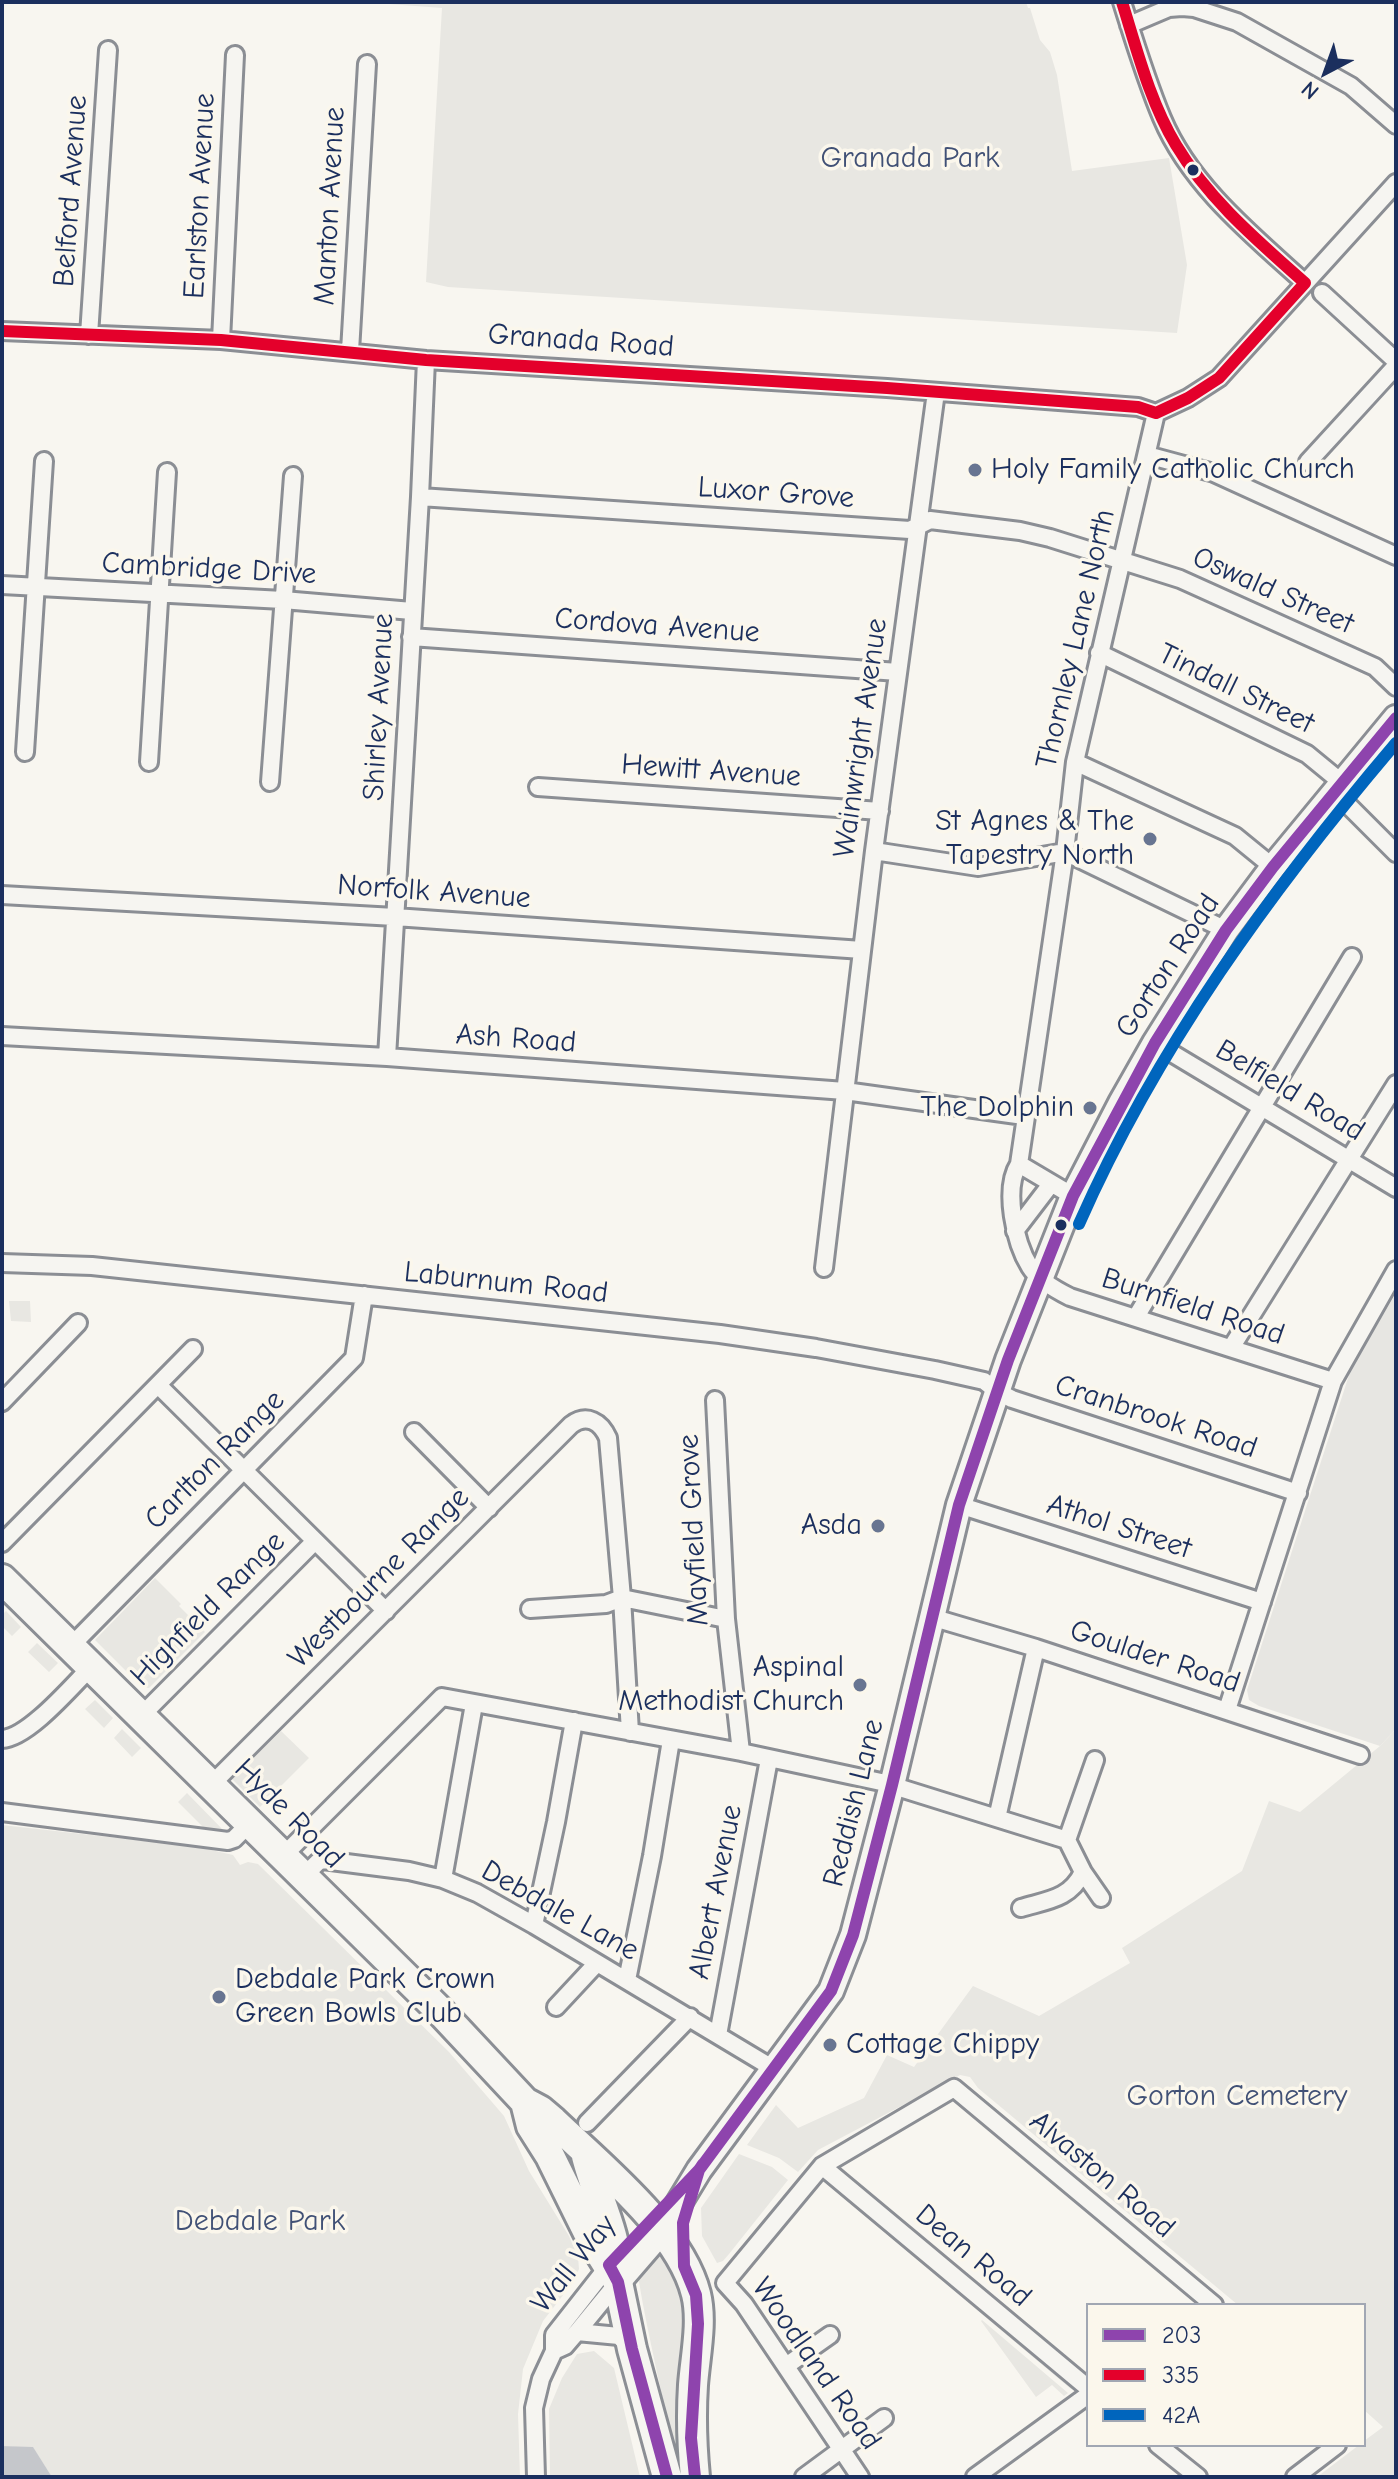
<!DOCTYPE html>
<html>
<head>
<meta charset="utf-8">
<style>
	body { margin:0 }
	#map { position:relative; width:1398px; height:2479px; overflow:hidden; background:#f8f6f0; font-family:"Comic Neue",sans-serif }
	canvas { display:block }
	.frame { position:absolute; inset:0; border:4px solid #1b2f5e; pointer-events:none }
	.legend { position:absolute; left:1086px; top:2303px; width:280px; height:144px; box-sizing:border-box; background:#fbf7ec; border:2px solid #a1a7b3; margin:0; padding:10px 14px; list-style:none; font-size:24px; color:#1b2f5e }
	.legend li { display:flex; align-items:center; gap:16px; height:40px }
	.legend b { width:40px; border:2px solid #a1a7b3 }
	.north { position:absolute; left:1286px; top:32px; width:80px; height:80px; -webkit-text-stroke:6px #fbf7ec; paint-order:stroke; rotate:221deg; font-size:22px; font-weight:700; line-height:32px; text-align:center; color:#1b2f5e }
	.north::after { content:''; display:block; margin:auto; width:28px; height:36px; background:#1b2f5e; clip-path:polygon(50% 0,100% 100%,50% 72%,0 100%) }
</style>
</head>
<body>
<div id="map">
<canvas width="1398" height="2479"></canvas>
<div class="frame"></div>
<ul class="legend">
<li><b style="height:10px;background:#8e44ad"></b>203</li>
<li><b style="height:10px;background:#e4002b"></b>335</li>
<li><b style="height:10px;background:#0065bd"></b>42A</li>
</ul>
<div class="north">N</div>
</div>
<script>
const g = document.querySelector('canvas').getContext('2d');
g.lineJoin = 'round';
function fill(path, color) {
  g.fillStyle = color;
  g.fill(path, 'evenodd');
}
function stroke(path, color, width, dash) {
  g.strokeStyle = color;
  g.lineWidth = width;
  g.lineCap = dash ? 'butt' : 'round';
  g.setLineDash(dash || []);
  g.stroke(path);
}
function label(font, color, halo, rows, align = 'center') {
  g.font = font + ' "Comic Neue",sans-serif';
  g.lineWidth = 7;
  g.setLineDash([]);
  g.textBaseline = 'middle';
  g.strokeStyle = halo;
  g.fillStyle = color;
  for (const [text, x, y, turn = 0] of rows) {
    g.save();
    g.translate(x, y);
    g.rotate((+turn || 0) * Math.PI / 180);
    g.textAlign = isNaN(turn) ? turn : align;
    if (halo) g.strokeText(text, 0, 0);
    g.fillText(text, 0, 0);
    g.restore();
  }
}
const built = new Path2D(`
	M 1396,1293 L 1396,1729 L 1380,1746 L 1259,1706 L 1249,1700 L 1247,1690 L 1351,1369 Z`);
const green = new Path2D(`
	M 362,2 L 1026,2 L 1028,8 L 1030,8 L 1040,40 L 1050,52 L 1057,75 L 1072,171 L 1169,158 L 1187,265 L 1177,333 L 448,287 L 426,282 L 442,8 Z
	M 9,1301 L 30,1301 L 31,1322 L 11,1321 Z
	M 155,1578 L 181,1604 L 179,1606 L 205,1632 L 149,1688 L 142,1687 L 95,1640 Z
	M 6,1611 L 21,1627 L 12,1636 L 2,1626 L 2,1615 Z
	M 37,1643 L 58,1663 L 49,1672 L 28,1652 Z
	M 95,1700 L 113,1718 L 104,1728 L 85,1709 Z
	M 122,1729 L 141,1748 L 132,1757 L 114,1738 Z
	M 1396,1729 L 1396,2477 L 1317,2477 L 1359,2445 L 1364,2445 L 1364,2441 L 1383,2427 L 1364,2410 L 1364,2305 L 1238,2305 L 978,2088 L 970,2077 L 960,2075 L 818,2150 L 798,2172 L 779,2158 L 747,2145 L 776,2105 L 798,2128 L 864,2098 L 887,2055 L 914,2067 L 973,1986 L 1039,2016 L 1130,1963 L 1122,1948 L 1242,1871 L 1269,1801 L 1300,1812 L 1380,1746 Z
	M 281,1731 L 309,1758 L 260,1807 L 232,1779 Z
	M 187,1793 L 228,1835 L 209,1833 L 178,1802 Z
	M 2,1825 L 198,1847 L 233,1855 L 240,1865 L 248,1862 L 258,1864 L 449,2052 L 504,2116 L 529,2171 L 569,2236 L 578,2257 L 579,2269 L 574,2281 L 543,2321 L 523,2369 L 518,2414 L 520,2477 L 52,2477 L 33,2448 L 2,2446 Z
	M 739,2154 L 772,2167 L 788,2180 L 729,2254 L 723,2261 L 717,2263 L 702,2236 L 701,2208 Z
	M 830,2180 L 1074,2386 L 1071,2389 L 827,2184 Z
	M 658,2254 L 671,2270 L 686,2308 L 685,2477 L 678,2477 C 667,2410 649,2344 638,2276 Z
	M 982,2320 L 1068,2393 L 1064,2396 L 1052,2385 L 1036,2397 L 981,2321 Z
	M 594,2351 L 614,2368 L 640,2477 L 550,2477 L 549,2409 L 562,2378 L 577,2354 Z`);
const water = new Path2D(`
	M 2,2446 L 33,2447 L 52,2477 L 2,2477 Z`);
const minor = new Path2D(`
	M 1122,2 C 1134,40 1146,80 1162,118 C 1190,185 1252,235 1305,283
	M 1129,25 L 1169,8 L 1182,7 L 1194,8 L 1237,22 L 1351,86 L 1396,125
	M 1322,293 L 1396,361
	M 2,331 L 221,340 L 426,360 L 887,388 L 1138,407 L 1156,413
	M 89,335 L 108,50
	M 221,340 L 235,55
	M 350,351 L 367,64
	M 1156,413 L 1075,762 L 1065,852 L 1019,1164 C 1003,1189 1015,1243 1030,1267 C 1038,1280 1056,1290 1070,1297 L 1333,1381
	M 1156,413 L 1188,398 L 1219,378 L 1396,183
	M 1147,455 L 1214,473 L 1396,556
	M 1308,462 L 1396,366
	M 420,497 L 910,530 L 930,520 L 1020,531 L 1050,538 L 1180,579 L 1375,667 L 1396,687
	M 2,585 L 283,600 L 412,611
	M 411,637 L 898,672
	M 1099,653 L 1307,754 L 1335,777 L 1340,785 L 1344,801 L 1396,853
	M 25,752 L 44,461
	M 149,762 L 167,472
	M 1075,762 L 1235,836 L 1273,867
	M 270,782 L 293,476
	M 538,787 L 880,811
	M 874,851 L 978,867 L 1065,852 L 1226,930
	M 2,895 L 395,917 L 862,950
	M 2,1036 L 387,1057 L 845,1091 L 1024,1116
	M 1155,1043 L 1396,1188
	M 387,1057 L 420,497 L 426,360
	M 1019,1164 L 1073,1196
	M 1015,1231 L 1051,1184
	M 2,1263 L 92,1266 L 720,1334 L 816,1348 L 935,1370 L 984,1381 L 998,1392 L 1012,1399 L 1298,1493
	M 824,1268 L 874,851 L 936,392
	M 1136,1317 L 1352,957
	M 1231,1348 L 1396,1084
	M 158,1385 L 386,1611
	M 715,1400 L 726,1619 L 741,1752
	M 2,1402 L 78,1323
	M 414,1432 L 489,1508
	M 959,1505 L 1262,1602
	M 2,1543 L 193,1349
	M 530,1609 L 606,1604 L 622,1598 L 726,1619
	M 931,1617 L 1036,1648 L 1360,1755
	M 70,1647 L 354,1358 L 364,1295
	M 1227,1710 L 1333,1381 L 1396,1270
	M 141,1716 L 315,1541
	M 2,1739 C 28,1738 72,1686 91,1667
	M 1095,1760 L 1067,1840 L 1083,1872 L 1101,1898
	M 211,1785 L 571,1425 C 587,1413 601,1422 608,1438 L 622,1598 L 630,1732
	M 2,1812 L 228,1841 L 234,1839 L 250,1823
	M 997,1818 L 1036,1648
	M 283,1856 L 442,1697 L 741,1752 L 881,1782 L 1067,1840
	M 304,1876 L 318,1862 L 323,1860 L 409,1871 L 443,1879 L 477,1893 L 534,1925 L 774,2069
	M 443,1879 L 474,1704
	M 1021,1908 C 1048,1900 1070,1899 1083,1872
	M 534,1925 L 556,1822 L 574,1721
	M 627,1980 L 652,1856 L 671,1740
	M 556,2007 L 597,1963
	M 718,2035 L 769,1759
	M 587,2123 L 690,2017
	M 822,2166 L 1088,2388
	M 577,2332 L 618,2282
	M 554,2351 L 565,2346 L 577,2332 L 619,2336 L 631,2348
	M 786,2366 L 830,2335
	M 1158,2445 L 1198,2477
	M 536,2477 L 534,2408 L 541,2379 L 554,2351 L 554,2335 L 609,2265
	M 804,2477 L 884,2418
	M 860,2477 L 744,2304 L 725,2283 L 822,2166 L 954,2088 L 1214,2305
	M 975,2477 L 1088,2395
	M 1295,2477 L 1337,2445`);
const secondary = new Path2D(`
	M 618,2282 L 662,2231 L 699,2170 L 831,1991 L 853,1935 L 892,1785 L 959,1505 L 1008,1360 L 1073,1196 L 1121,1103 L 1155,1043 L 1226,930 L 1273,867 L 1396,718`);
const trunk = new Path2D(`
	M 2,1579 L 437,2008 L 525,2102 L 540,2110 L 553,2121 C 600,2166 680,2230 696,2294 C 703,2322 695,2357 693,2385 C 691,2416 692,2446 695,2477
	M 525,2102 L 531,2126 L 550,2156 L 591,2239 L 618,2282 L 632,2349 L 667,2477
	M 586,2156 C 596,2196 617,2232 618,2274`);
const bus1 = new Path2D(`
	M 667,2477 L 632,2349 L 618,2282 L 609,2265 L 699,2170 L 831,1991 L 853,1935 L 892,1785 L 959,1505 L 1008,1360 L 1073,1196 L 1155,1043 L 1226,930 L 1273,867 L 1396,718
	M 695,2477 L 691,2438 L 698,2324 L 696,2295 L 684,2266 L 683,2223 L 699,2170 L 703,2164`);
const bus2 = new Path2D(`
	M 2,331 L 221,340 L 426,360 L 887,388 L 1138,407 L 1156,413 L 1188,398 L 1219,378 L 1305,283 C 1258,241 1209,200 1176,145 C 1150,102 1137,50 1122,2`);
const bus3 = new Path2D(`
	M 1079,1224 C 1157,1047 1271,890 1396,743`);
const markers = [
	[1193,170,7,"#1b2f5e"],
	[975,470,8,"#687591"],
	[1150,839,8,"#687591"],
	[1090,1108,8,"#687591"],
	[1061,1225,7,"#1b2f5e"],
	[878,1526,8,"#687591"],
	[860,1685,8,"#687591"],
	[219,1997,8,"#687591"],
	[830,2045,8,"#687591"]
];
const parkNames = [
	["Granada Park",910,159],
	["Gorton Cemetery",1237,2097],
	["Debdale Park",260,2222]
];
const streetNames = [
	["Belford Avenue",71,191,-86],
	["Earlston Avenue",200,196,-87],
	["Manton Avenue",330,206,-87],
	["Granada Road",581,341,4],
	["Luxor Grove",776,493,4],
	["Cambridge Drive",209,569,3],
	["Oswald Street",1273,591,24],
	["Cordova Avenue",657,626,4],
	["Thornley Lane North",1076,639,-77],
	["Tindall Street",1236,689,26],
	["Shirley Avenue",379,707,-87],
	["Wainwright Avenue",861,738,-82],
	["Hewitt Avenue",711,771,4],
	["Norfolk Avenue",434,892,4],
	["Gorton Road",1168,966,-57],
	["Ash Road",516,1039,4],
	["Belfield Road",1290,1091,31],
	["Laburnum Road",506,1283,6],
	["Burnfield Road",1193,1307,18],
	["Cranbrook Road",1156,1417,18],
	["Carlton Range",215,1460,-45],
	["Athol Street",1119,1527,18],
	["Mayfield Grove",694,1530,-93],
	["Westbourne Range",379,1578,-45],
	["Highfield Range",208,1609,-45],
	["Goulder Road",1155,1657,18],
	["Reddish Lane",854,1803,-76],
	["Hyde Road",289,1814,45],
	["Albert Avenue",716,1892,-79],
	["Debdale Lane",560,1911,29],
	["Alvaston Road",1102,2175,40],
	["Dean Road",973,2256,40],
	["Wall Way",574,2264,-51],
	["Woodland Road",816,2364,55]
];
const poiNames = [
	["Holy Family Catholic Church",991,470,"left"],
	["St Agnes & The",1134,822],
	["Tapestry North",1134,856],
	["The Dolphin",1074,1108],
	["Asda",862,1526],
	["Aspinal",844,1668],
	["Methodist Church",844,1702],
	["Debdale Park Crown",235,1980,"left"],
	["Green Bowls Club",235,2014,"left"],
	["Cottage Chippy",846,2045,"left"]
];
fill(built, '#e7e6e2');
fill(green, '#e8e7e2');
fill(water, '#c5c7cb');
stroke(minor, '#8b8e94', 22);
stroke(secondary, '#8b8e94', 30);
stroke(trunk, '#8b8e94', 34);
stroke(minor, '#f6f5f1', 16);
stroke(secondary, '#f6f5f1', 24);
stroke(trunk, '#f6f5f1', 28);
stroke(bus1, '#8e44ad', 12);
stroke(bus2, '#e4002b', 12);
stroke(bus3, '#0065bd', 12);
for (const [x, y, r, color] of markers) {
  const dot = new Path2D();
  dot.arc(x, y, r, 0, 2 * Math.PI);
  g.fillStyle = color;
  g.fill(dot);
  stroke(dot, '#fbf7ec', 3);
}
label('30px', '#415176', '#fbf7ec', parkNames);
label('30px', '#1b2f5e', '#fbf7ec', streetNames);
label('30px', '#1b2f5e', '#fbf7ec', poiNames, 'right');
</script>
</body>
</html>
